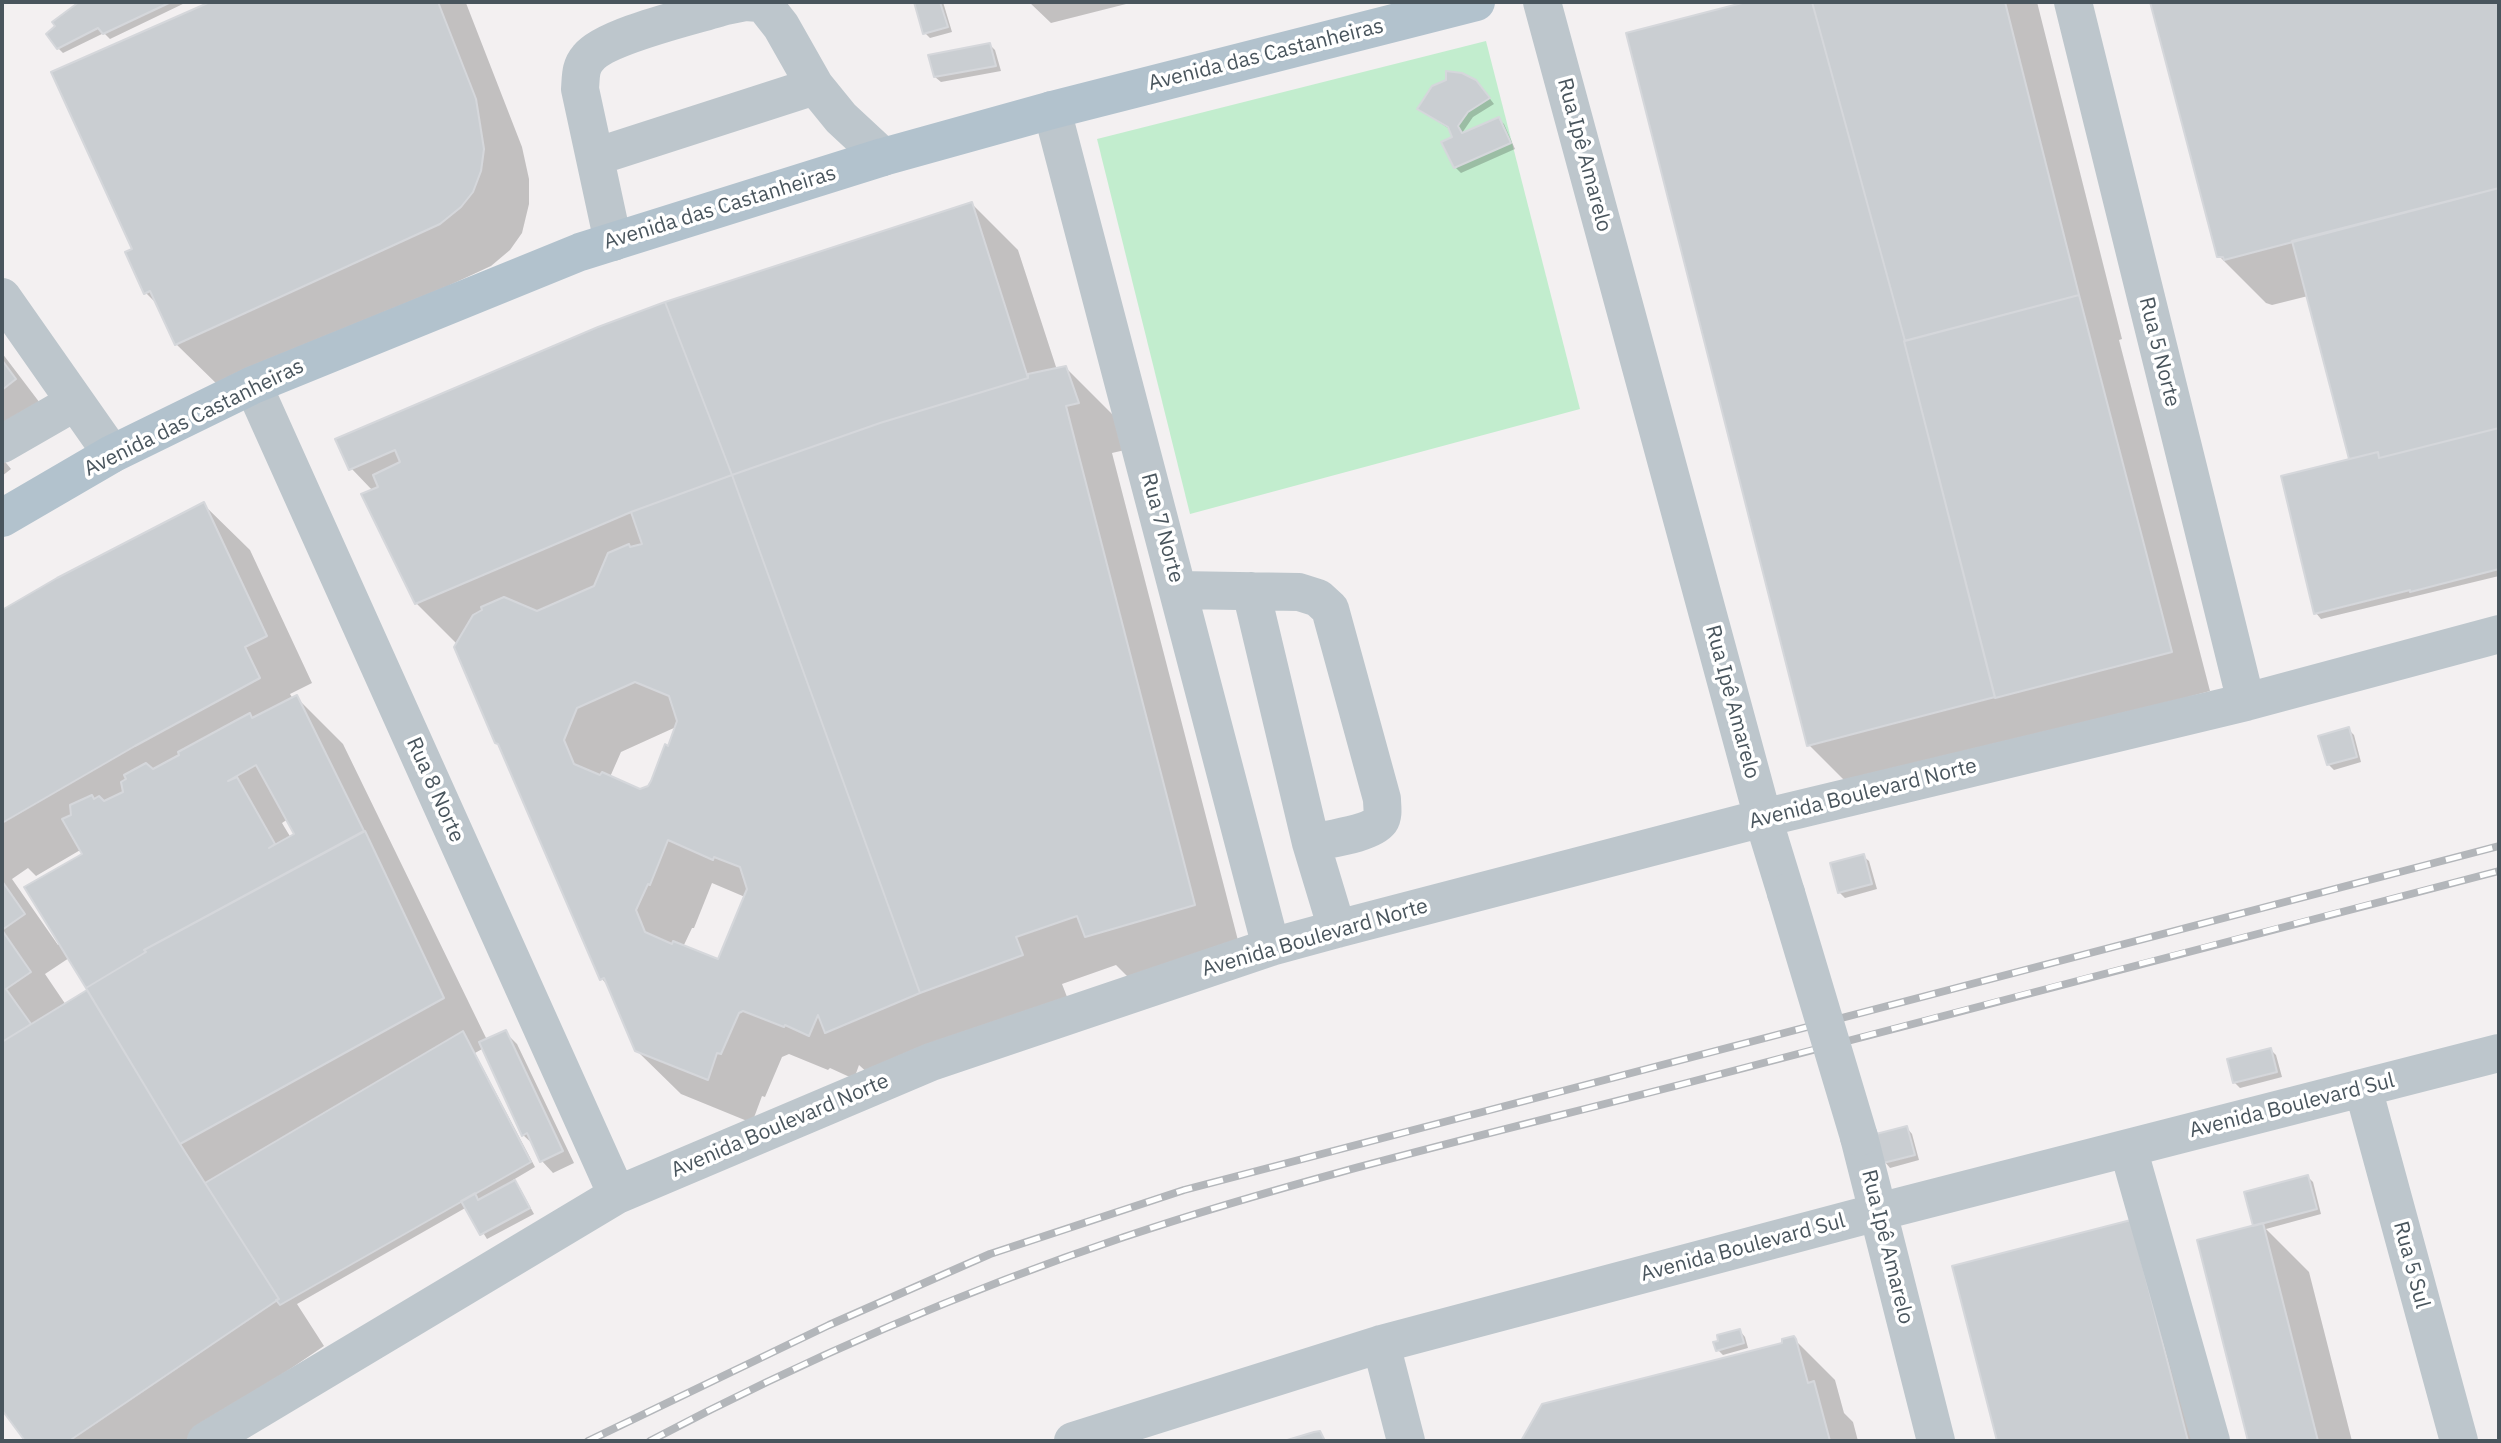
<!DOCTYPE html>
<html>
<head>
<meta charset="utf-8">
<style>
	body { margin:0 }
	#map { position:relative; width:2501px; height:1443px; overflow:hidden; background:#f3f0f1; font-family:"IBM Plex Sans",sans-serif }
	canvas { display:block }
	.frame { position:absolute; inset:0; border:4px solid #49555d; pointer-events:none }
</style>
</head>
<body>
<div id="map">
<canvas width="2501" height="1443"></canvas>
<div class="frame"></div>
</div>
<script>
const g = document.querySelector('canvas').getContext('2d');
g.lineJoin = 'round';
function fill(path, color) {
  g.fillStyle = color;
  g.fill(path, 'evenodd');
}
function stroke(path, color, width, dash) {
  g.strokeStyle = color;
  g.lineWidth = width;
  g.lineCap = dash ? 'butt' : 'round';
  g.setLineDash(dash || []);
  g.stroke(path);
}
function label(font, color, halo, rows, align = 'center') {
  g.font = font + ' "IBM Plex Sans",sans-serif';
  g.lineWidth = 7;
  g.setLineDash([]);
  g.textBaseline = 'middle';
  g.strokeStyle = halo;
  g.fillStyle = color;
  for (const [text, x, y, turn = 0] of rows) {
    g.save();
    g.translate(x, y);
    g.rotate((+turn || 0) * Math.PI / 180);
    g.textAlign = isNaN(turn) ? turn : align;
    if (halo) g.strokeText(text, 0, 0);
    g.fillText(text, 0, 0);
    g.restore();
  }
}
const green = new Path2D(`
	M 1486,41 L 1580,409 L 1190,514 L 1097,139 Z`);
const shadow = new Path2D(`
	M 83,2 L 187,2 L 110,39 L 104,33 L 63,53 L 58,48 L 58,27 L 55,23 Z
	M 214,2 L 470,2 L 466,3 L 522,147 L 529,179 L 529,204 L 522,233 L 510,250 L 491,266 L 223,390 L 176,344 L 159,306 L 146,293 L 134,250 L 53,73 Z
	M 916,2 L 943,2 L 952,32 L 930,38 L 925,33 Z
	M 1029,2 L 1134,2 L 1051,23 Z
	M 1752,2 L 2037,2 L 2122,339 L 2119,340 L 2210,691 L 1853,789 L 1809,745 L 1628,34 Z
	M 2151,2 L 2499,2 L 2499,576 L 2321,619 L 2316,613 L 2351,460 L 2308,296 L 2272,305 L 2266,303 L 2219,256 Z
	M 990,45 L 995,50 L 1001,71 L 941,82 L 935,77 Z
	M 1481,87 L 1494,104 L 1473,117 L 1460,136 L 1498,119 L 1504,124 L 1515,149 L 1461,173 L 1455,167 L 1444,143 L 1455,138 L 1451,130 L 1419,109 Z
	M 972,204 L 1018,250 L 1057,370 L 1066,368 L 1113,415 L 1125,450 L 1112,453 L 1241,952 L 1134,983 L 1116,965 L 1062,984 L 1069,1002 L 871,1076 L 859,1065 L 854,1079 L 830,1068 L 828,1070 L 789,1054 L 782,1057 L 765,1097 L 762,1096 L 752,1123 L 681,1094 L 636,1050 L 609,987 L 602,979 L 457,644 L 416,603 L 373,491 L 351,468 ZM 676,727 L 649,788 L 640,791 L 610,777 L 621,752 ZM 712,883 L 745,897 L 719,962 L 683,947 L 692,928 L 694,928 Z
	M 2,353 L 46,411 L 2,455 Z
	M 2,458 L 11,469 L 2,476 Z
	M 203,504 L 250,550 L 312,683 L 290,694 L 293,699 L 296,697 L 343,744 L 487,1040 L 505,1032 L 517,1044 L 574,1163 L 553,1173 L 542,1161 L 535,1146 L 523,1135 L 484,1048 L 475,1053 L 535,1167 L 513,1180 L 520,1188 L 534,1214 L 487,1239 L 467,1207 L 297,1304 L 324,1346 L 184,1441 L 28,1441 L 2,1407 L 2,612 L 57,580 ZM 288,819 L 297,835 L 291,838 L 282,823 ZM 82,849 L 85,855 L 61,943 L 58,945 L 12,879 L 28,868 L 36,876 ZM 69,958 L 89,990 L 66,1005 L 45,974 Z
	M 2348,729 L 2354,735 L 2361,762 L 2334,770 L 2328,764 Z
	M 1863,856 L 1869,861 L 1877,889 L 1845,898 L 1839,892 Z
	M 2271,1050 L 2276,1055 L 2282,1077 L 2240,1088 L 2234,1082 Z
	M 1907,1128 L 1912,1134 L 1919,1160 L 1890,1168 L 1885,1162 Z
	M 2307,1176 L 2313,1182 L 2321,1214 L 2266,1229 L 2309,1272 L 2352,1441 L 2250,1441 L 2199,1241 L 2256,1227 Z
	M 2130,1222 L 2221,1441 L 1999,1441 L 1954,1267 Z
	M 1740,1331 L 1745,1337 L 1748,1348 L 1723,1355 L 1718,1350 Z
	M 1793,1338 L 1835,1380 L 1844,1413 L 1853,1422 L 1858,1441 L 1523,1441 L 1543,1406 L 1783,1344 Z`);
const building = new Path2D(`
	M 79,2 L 171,2 L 103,34 L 98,28 L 57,49 L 46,34 L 55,26 L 52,22 Z
	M 210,2 L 438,2 L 476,99 L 484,149 L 481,171 L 473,192 L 461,207 L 440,224 L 175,345 L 150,291 L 144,294 L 125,252 L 132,249 L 51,72 Z
	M 914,2 L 940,2 L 948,27 L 923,34 Z
	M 1746,2 L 1812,2 L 1905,341 L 1904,341 L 1995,697 L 1807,746 L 1626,33 Z
	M 1812,2 L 2005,2 L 2079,295 L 1905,341 Z
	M 2150,2 L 2499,2 L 2499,188 L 2224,260 L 2223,257 L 2217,257 Z
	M 990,43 L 996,66 L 934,77 L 928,55 Z
	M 1446,71 L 1462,73 L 1476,80 L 1490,98 L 1468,112 L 1458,126 L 1462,133 L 1499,117 L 1511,143 L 1454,168 L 1441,142 L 1452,137 L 1448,127 L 1417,109 L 1432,86 L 1446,80 Z
	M 2499,188 L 2499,428 L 2379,458 L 2378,452 L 2349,459 L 2292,241 Z
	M 972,202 L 1028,378 L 880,423 L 732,475 L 665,302 Z
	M 2079,295 L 2172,652 L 1995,698 L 1904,341 Z
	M 665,302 L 732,475 L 631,512 L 415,604 L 361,494 L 378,487 L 373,475 L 400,462 L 395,450 L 349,470 L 335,439 L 598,327 Z
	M 2,360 L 16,379 L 2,390 Z
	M 1066,366 L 1079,403 L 1066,406 L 1195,905 L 1085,937 L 1077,916 L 1016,937 L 1023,955 L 920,993 L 732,475 L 880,423 L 1028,378 L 1028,374 Z
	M 2499,428 L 2499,569 L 2410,592 L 2410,590 L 2314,614 L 2281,476 L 2378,452 L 2379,458 Z
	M 732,475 L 920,993 L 825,1033 L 818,1015 L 809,1036 L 785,1025 L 784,1027 L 743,1011 L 739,1013 L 721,1054 L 717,1053 L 708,1080 L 635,1051 L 604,978 L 600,980 L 498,744 L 495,743 L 454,647 L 473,615 L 482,610 L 481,607 L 504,597 L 537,611 L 594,586 L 608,553 L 629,544 L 630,547 L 642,544 L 631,512 ZM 635,682 L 669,696 L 677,721 L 668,746 L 665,744 L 651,781 L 648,786 L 640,789 L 602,772 L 600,775 L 574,764 L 564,740 L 577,708 ZM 668,840 L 713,860 L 714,857 L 740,867 L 747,889 L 718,959 L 673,941 L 672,944 L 645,932 L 636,910 L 648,884 L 650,885 Z
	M 204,502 L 267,636 L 245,647 L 260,678 L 135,746 L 2,823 L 2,610 L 57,578 Z
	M 297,695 L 364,831 L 144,950 L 146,952 L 86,988 L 24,887 L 82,854 L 62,819 L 71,815 L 70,805 L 92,795 L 94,799 L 99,796 L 104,801 L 123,792 L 121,782 L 126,779 L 124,775 L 146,763 L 153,769 L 179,755 L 178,752 L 235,721 L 250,713 L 252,718 ZM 256,765 L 294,834 L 269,848 L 275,844 L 237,777 L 228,781 Z
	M 2349,727 L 2357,757 L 2327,765 L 2318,736 Z
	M 365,831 L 444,998 L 180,1144 L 86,988 L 146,952 L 144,950 Z
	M 1864,854 L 1872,884 L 1838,893 L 1830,863 Z
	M 2,881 L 25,914 L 2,930 L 31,972 L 6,989 L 31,1024 L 2,1042 Z
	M 87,990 L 180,1144 L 279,1299 L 69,1441 L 25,1441 L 2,1410 L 2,1042 Z
	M 506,1030 L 563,1151 L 540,1162 L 527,1133 L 522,1136 L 479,1042 Z
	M 463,1031 L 531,1162 L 280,1305 L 276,1300 L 279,1299 L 205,1183 Z
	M 2271,1048 L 2277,1072 L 2233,1083 L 2227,1059 Z
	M 1907,1126 L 1915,1155 L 1883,1163 L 1876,1134 Z
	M 2308,1175 L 2317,1209 L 2253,1226 L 2244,1192 Z
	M 515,1180 L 530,1208 L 480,1235 L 461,1201 L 475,1193 L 478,1200 Z
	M 2131,1220 L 2188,1441 L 1997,1441 L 1952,1266 Z
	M 2263,1223 L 2318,1441 L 2248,1441 L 2197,1240 Z
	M 1740,1329 L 1744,1343 L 1716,1351 L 1713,1342 L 1718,1341 L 1717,1335 Z
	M 1794,1336 L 1796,1339 L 1808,1383 L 1814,1381 L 1830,1441 L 1521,1441 L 1542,1404 L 1782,1343 L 1782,1339 Z
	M 1320,1431 L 1325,1441 L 1284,1441 L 1314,1432 Z`);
const minor = new Path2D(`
	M 1542,2 L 1763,818 L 1786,893
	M 2073,2 L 2246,702
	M 1052,110 L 1271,947
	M 595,157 L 815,86
	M 613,242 L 580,89 C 581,77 580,67 588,58 C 606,35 695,16 725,6 L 745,2 L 760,3 L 766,7 L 781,26 L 815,86 L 841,118 L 883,157
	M 2,297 L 112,454
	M 253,385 L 617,1195
	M 2,444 L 75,402
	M 1178,590 L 1299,592 L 1318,598 L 1330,609 L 1382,799 C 1382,806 1384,815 1380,821 C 1370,834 1327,839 1311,843
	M 1251,591 L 1311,843 L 1337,929
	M 2363,1088 L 2459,1441
	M 1859,1137 L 1936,1441
	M 2128,1148 L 2211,1441
	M 1381,1344 L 1406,1441
	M 206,1441 L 617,1195 L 931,1062 L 1271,947 L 1337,929 L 1763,818 L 2246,702 L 2499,634
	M 1073,1441 L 1381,1344 L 1878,1212 L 2499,1053`);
const major = new Path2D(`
	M 2,518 L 112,454 L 253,385 L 580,252 L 883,157 L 1052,110 L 1476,2`);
const rail = new Path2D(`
	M 588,1441 L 829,1325 L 990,1254 L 1184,1190 L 2499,846
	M 650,1441 C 803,1360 960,1292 1124,1237 C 1306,1176 1493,1133 1679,1085 C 1952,1013 2225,941 2499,871`);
const minorBridge = new Path2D(`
	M 1786,893 L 1859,1137`);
const streetNames = [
	["Avenida das Castanheiras",1266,55,-14],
	["Rua Ipê Amarelo",1584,155,75],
	["Avenida das Castanheiras",720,208,-17],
	["Rua 5 Norte",2159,352,76],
	["Avenida das Castanheiras",194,418,-26],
	["Rua 7 Norte",1162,528,75],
	["Rua Ipê Amarelo",1732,702,75],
	["Rua 8 Norte",435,790,66],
	["Avenida Boulevard Norte",1863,794,-14],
	["Avenida Boulevard Norte",1315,938,-16],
	["Avenida Boulevard Sul",2292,1106,-14],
	["Avenida Boulevard Norte",780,1126,-23],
	["Rua Ipê Amarelo",1887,1247,76],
	["Avenida Boulevard Sul",1743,1248,-15],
	["Rua 5 Sul",2411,1265,75]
];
fill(green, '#c2edce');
fill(shadow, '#0003');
fill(building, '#caced2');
stroke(building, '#d5d7db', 2);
stroke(minor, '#bdc6cc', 38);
stroke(major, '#b2c2cd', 38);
stroke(rail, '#b3b6ba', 8);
stroke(rail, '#fff', 5, [16]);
stroke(minorBridge, '#bdc6cc', 38);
label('21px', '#49555d', '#fff', streetNames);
</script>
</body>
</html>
